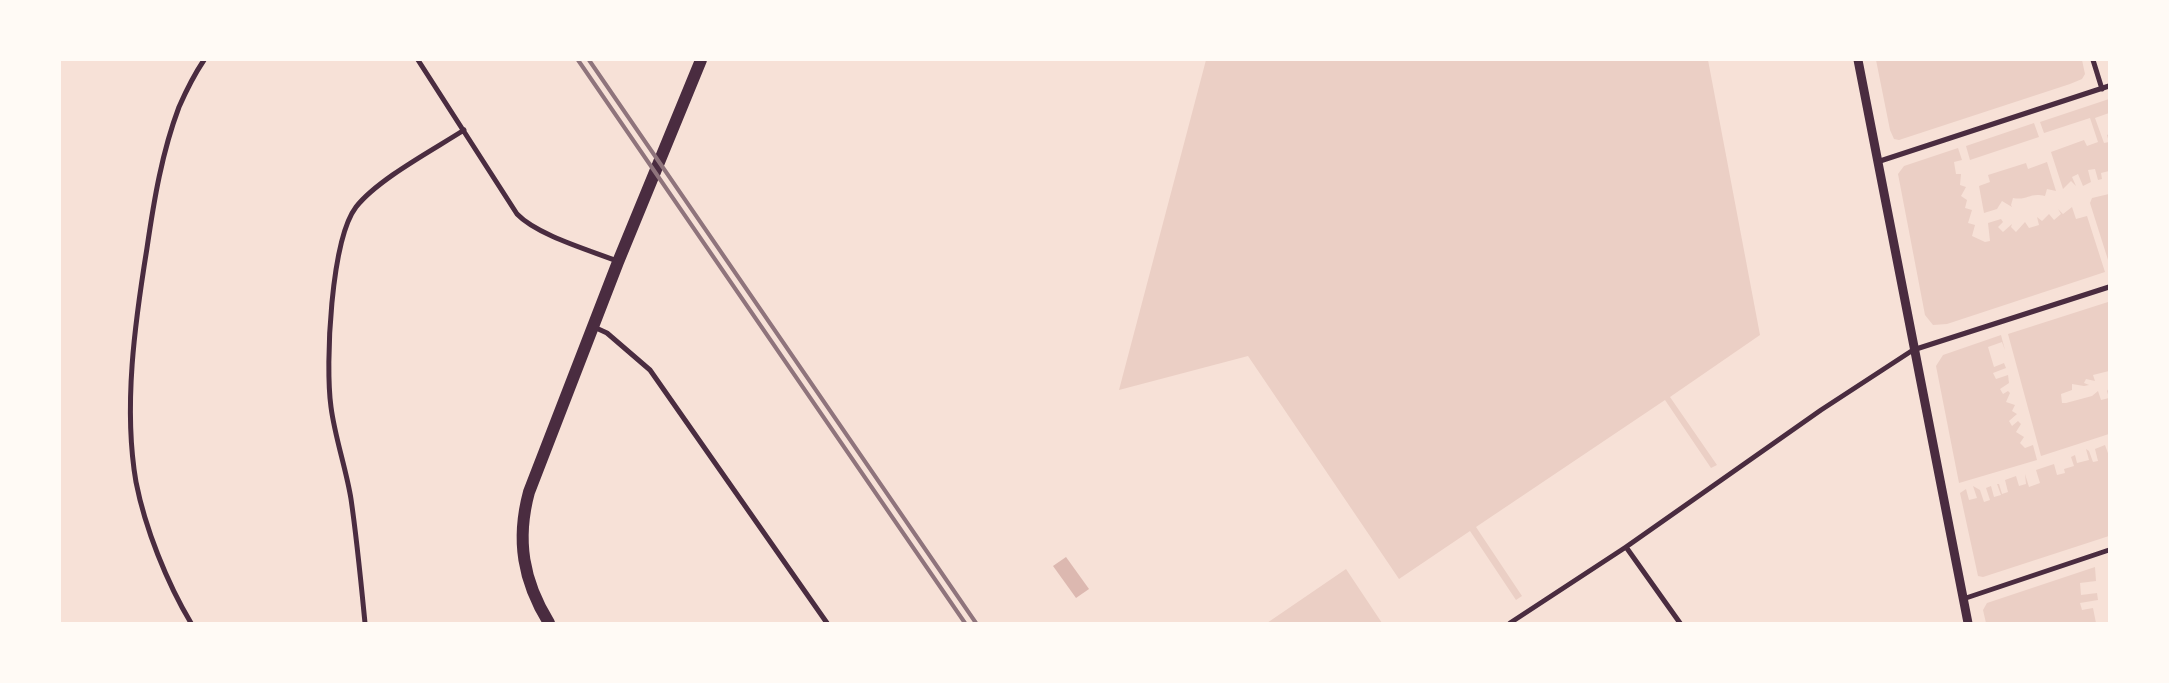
<!DOCTYPE html>
<html>
<head>
<meta charset="utf-8">
<style>
	body { margin:0 }
	#map { position:relative; width:2169px; height:683px; overflow:hidden; background:#f7e1d7; font-family:"PT Sans Narrow",sans-serif }
	canvas { display:block }
	.frame { position:absolute; inset:0; border:61px solid #fffaf5; pointer-events:none }
</style>
</head>
<body>
<div id="map">
<canvas width="2169" height="683"></canvas>
<div class="frame"></div>
</div>
<script>
const g = document.querySelector('canvas').getContext('2d');
g.lineJoin = 'round';
function fill(path, color) {
  g.fillStyle = color;
  g.fill(path, 'evenodd');
}
function stroke(path, color, width, dash) {
  g.strokeStyle = color;
  g.lineWidth = width;
  g.lineCap = dash ? 'butt' : 'round';
  g.setLineDash(dash || []);
  g.stroke(path);
}
const green = new Path2D(`
	M 1206,60 L 1708,60 L 1760,335 L 1670,397 L 1717,465 L 1711,468 L 1665,400 L 1476,527 L 1522,596 L 1516,600 L 1470,531 L 1399,579 L 1248,356 L 1119,390 Z
	M 1876,60 L 2082,60 L 2085,74 L 2082,79 L 2070,84 L 1899,140 L 1894,139 L 1890,130 Z
	M 2109,99 L 2109,113 L 2095,118 L 2104,143 L 2109,142 L 2107,135 L 2109,134 L 2109,171 L 2101,173 L 2102,179 L 2098,180 L 2095,169 L 2088,170 L 2091,182 L 2083,186 L 2078,174 L 2072,177 L 2076,186 L 2071,181 L 2063,189 L 2051,152 L 2084,140 L 2087,146 L 2098,142 L 2090,118 L 2044,133 L 2040,122 Z
	M 2034,123 L 2039,137 L 1970,160 L 1966,146 Z
	M 1958,148 L 1962,160 L 1954,162 L 1956,174 L 1961,174 L 1960,185 L 1966,187 L 1961,196 L 1967,200 L 1965,208 L 1972,210 L 1968,223 L 1975,225 L 1972,236 L 1985,242 L 1990,241 L 1988,223 L 2001,219 L 2003,222 L 1998,227 L 2003,232 L 2012,224 L 2011,227 L 2016,232 L 2025,222 L 2029,228 L 2039,225 L 2037,217 L 2042,221 L 2049,214 L 2054,220 L 2061,214 L 2058,209 L 2063,214 L 2072,207 L 2076,219 L 2087,216 L 2105,272 L 1947,324 L 1933,325 L 1925,315 L 1898,174 L 1904,166 Z
	M 2047,162 L 2056,191 L 2047,189 L 2045,196 C 2029,192 2028,201 2013,198 L 2011,205 L 2012,207 L 2002,201 L 1997,209 L 1984,213 L 1979,186 L 1990,182 L 1988,175 L 2026,163 L 2028,169 Z
	M 2109,194 L 2109,263 L 2090,203 L 2092,198 Z
	M 2108,302 L 2109,371 L 2093,375 L 2095,381 L 2086,379 L 2084,383 L 2089,385 L 2084,386 L 2072,384 L 2072,390 L 2061,394 L 2062,403 L 2066,403 L 2092,396 L 2098,391 L 2101,400 L 2109,398 L 2107,391 L 2109,388 L 2109,434 L 2041,456 L 2008,334 Z
	M 2001,335 L 2005,350 L 2002,342 L 1988,347 L 1994,367 L 2004,363 L 2006,368 L 1993,373 L 1996,379 L 2008,375 L 2009,383 L 2000,389 L 2003,394 L 2008,391 L 2010,393 L 2006,402 L 2015,405 L 2012,411 L 2017,414 L 2009,421 L 2012,426 L 2018,421 L 2021,424 L 2016,432 L 2024,437 L 2020,443 L 2025,448 L 2033,445 L 2037,460 L 1959,483 L 1936,366 L 1943,355 Z
	M 2105,445 L 2109,456 L 2109,536 L 1983,577 L 1978,576 L 1960,493 L 1966,489 L 1969,500 L 1977,498 L 1973,486 L 1980,490 L 1984,502 L 1990,500 L 1986,488 L 1991,486 L 1994,497 L 2001,495 L 1997,484 L 1999,484 L 2002,494 L 2008,492 L 2005,480 L 2016,476 L 2019,486 L 2026,484 L 2025,474 L 2029,487 L 2040,483 L 2036,470 L 2054,464 L 2057,475 L 2065,473 L 2064,469 L 2074,466 L 2071,457 L 2075,455 L 2077,463 L 2089,460 L 2086,449 L 2089,451 L 2093,462 L 2098,461 L 2095,449 Z
	M 2095,567 L 2096,581 L 2080,583 L 2081,595 L 2097,593 L 2098,600 L 2080,603 L 2082,610 L 2093,608 L 2096,623 L 1986,623 L 1983,610 L 1987,603 Z
	M 1346,569 L 1382,623 L 1267,623 Z`);
const water = new Path2D(`
	M 1066,557 L 1089,589 L 1076,598 L 1053,566 Z`);
const minor = new Path2D(`
	M 418,60 L 517,214 C 537,235 589,250 617,261
	M 2093,60 L 2102,89
	M 1877,162 L 2109,86
	M 594,327 L 607,333 L 650,370 L 827,623
	M 1626,547 L 1680,623
	M 1963,599 L 2109,550
	M 191,623 C 167,583 145,528 136,482 C 123,407 135,322 147,248 C 154,200 162,152 179,107 C 186,91 194,75 204,60
	M 365,623 C 361,582 357,540 351,499 C 346,468 335,438 331,407 C 325,364 331,240 356,207 C 378,179 433,150 464,130
	M 1510,623 L 1626,547 L 1821,410 L 1913,350 L 2109,287`);
const tertiary = new Path2D(`
	M 1858,60 L 1968,623`);
const primary = new Path2D(`
	M 549,623 C 523,581 516,540 529,492 L 618,262 L 701,60`);
const rail = new Path2D(`
	M 578,60 L 965,623
	M 589,60 L 976,623`);
fill(green, '#ebcfc5');
fill(water, '#dcb8b0');
stroke(minor, '#4a2c40', 5);
stroke(tertiary, '#4a2c40', 9);
stroke(primary, '#4a2c40', 12);
stroke(rail, '#8f747c', 4);
</script>
</body>
</html>
